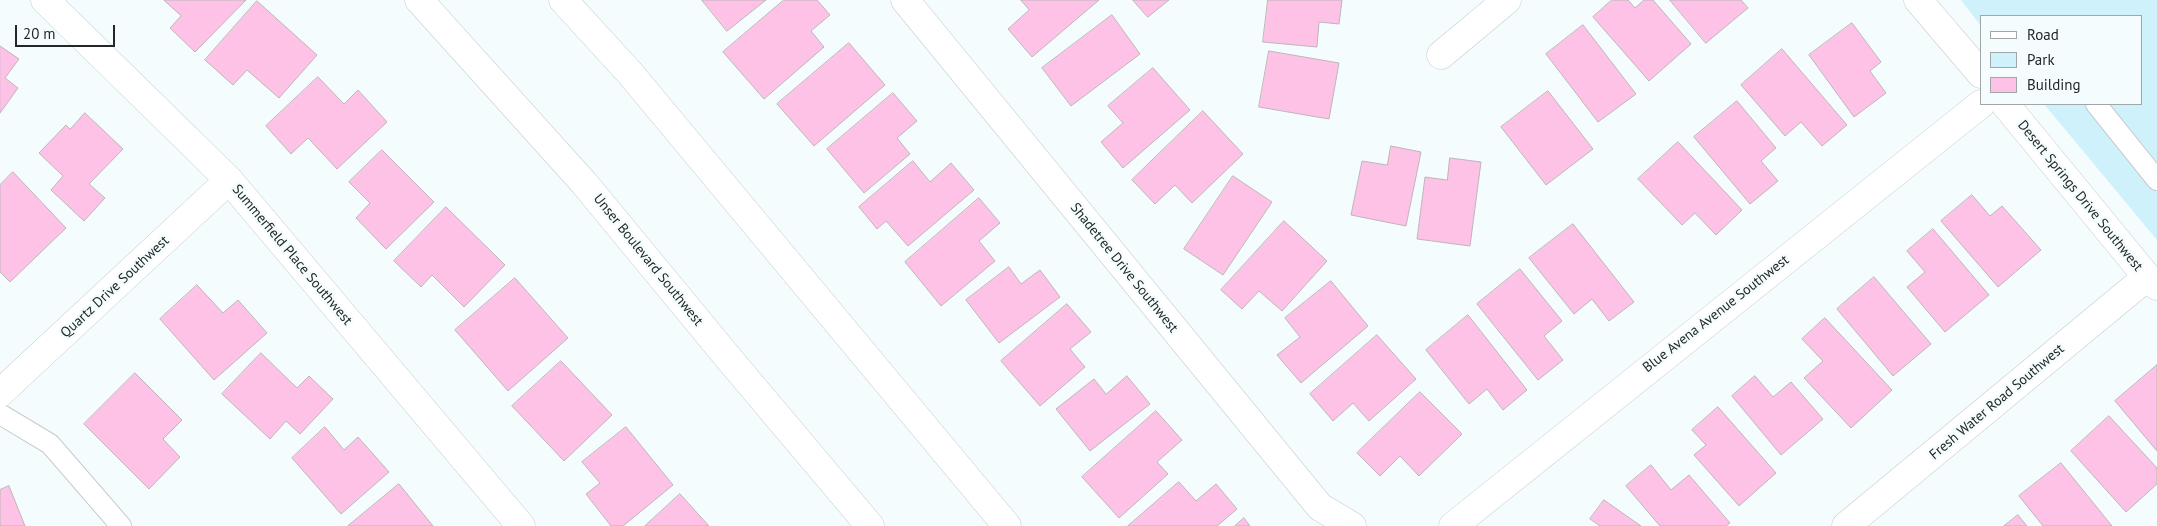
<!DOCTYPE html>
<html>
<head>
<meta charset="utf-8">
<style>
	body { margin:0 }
	#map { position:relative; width:2157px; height:526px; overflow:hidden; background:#f4fcfe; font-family:"PT Sans",sans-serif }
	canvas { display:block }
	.legend { position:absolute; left:1980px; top:15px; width:162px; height:90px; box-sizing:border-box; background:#f4fcfe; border:1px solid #a1a7a8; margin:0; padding:6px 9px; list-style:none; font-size:15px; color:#242727 }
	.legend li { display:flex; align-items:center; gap:10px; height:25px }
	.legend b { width:25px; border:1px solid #a1a7a8 }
	.scale { position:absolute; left:15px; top:25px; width:100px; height:22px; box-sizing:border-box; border:2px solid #242727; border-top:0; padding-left:6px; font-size:15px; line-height:18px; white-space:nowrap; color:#242727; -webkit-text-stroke:4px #f4fcfe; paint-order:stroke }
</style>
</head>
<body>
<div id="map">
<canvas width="2157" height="526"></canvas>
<ul class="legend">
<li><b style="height:6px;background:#fff"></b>Road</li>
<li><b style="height:14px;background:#cef1fb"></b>Park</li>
<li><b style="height:14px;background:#fec2e7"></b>Building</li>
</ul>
<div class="scale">20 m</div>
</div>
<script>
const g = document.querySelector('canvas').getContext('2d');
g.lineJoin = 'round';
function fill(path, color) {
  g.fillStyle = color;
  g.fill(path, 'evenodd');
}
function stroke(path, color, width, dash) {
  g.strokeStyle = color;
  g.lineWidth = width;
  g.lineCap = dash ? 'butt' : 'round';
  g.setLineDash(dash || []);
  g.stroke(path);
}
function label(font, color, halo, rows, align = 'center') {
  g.font = font + ' "PT Sans",sans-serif';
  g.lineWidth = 5;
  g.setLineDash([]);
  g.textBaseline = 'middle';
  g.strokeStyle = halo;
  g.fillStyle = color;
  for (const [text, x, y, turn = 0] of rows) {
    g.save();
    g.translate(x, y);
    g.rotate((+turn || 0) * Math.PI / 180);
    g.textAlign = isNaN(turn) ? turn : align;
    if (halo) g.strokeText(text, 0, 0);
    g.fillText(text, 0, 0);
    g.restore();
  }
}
const green = new Path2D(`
	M 1961,0 L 2157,0 L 2157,240 L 2044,104 L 2141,104 L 2141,16 L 1981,16 L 1981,26 Z`);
const building = new Path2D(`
	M 164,0 L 246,0 L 195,52 L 170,28 L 181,16 Z
	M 702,0 L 766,0 L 727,31 Z
	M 784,0 L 817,0 L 830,15 L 811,31 L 824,47 L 764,99 L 723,52 Z
	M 1021,0 L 1099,0 L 1032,57 L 1008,29 L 1029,10 Z
	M 1133,0 L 1169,0 L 1148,17 Z
	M 1268,0 L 1342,0 L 1339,24 L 1319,22 L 1317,47 L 1263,42 Z
	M 1612,0 L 1628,0 L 1635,8 L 1644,0 L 1653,0 L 1691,44 L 1649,81 L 1593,17 Z
	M 1670,0 L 1741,0 L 1748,8 L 1706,43 Z
	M 257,1 L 317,55 L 279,98 L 247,70 L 233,85 L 205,60 Z
	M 1112,15 L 1140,54 L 1071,106 L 1042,68 Z
	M 1852,23 L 1881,62 L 1870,71 L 1886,93 L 1854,117 L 1809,55 Z
	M 1583,25 L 1636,94 L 1598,122 L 1546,54 Z
	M 849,43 L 885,85 L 814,146 L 777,104 Z
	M 0,46 L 19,59 L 5,78 L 18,88 L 0,113 Z
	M 1782,49 L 1847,125 L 1822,146 L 1801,122 L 1785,136 L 1741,85 Z
	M 1269,51 L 1339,63 L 1329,119 L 1259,107 Z
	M 1153,68 L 1190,110 L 1123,168 L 1101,142 L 1123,123 L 1108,106 Z
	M 318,77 L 344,104 L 358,90 L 387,122 L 337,169 L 308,138 L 291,154 L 266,126 Z
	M 1548,91 L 1593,149 L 1546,185 L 1501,127 Z
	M 893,93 L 917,121 L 897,138 L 910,154 L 864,193 L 827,149 Z
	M 1737,101 L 1776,148 L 1761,161 L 1778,181 L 1750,204 L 1694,137 Z
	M 1203,111 L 1243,154 L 1192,203 L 1175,185 L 1155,204 L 1132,180 Z
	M 85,113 L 123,149 L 89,184 L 105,198 L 84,221 L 51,190 L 63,176 L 39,153 L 66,125 L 70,129 Z
	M 1678,142 L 1742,210 L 1716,235 L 1695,213 L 1682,225 L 1638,179 Z
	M 1391,146 L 1421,152 L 1406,226 L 1351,215 L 1362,161 L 1387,165 Z
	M 382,150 L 434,202 L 386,249 L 356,218 L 370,203 L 349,182 Z
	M 1450,158 L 1481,162 L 1470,246 L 1417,239 L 1425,177 L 1447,180 Z
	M 913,161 L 930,182 L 951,163 L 974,190 L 908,246 L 886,221 L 877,229 L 859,207 Z
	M 13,172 L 66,228 L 10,282 L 0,272 L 0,185 Z
	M 1233,176 L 1272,202 L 1223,275 L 1184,249 Z
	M 1972,195 L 1990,216 L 2002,206 L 2041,250 L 1998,287 L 1941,221 Z
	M 979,198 L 1000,223 L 979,241 L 995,261 L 941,306 L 905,262 Z
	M 446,207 L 505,265 L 464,307 L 432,275 L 421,287 L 394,261 Z
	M 1284,221 L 1327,261 L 1282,311 L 1259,291 L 1242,309 L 1221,290 Z
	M 1573,224 L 1634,302 L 1609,321 L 1592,299 L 1574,314 L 1529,258 Z
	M 1933,229 L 1989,295 L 1945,332 L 1907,287 L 1925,272 L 1907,251 Z
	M 1009,267 L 1021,284 L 1040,270 L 1060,297 L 999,343 L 966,300 Z
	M 1520,269 L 1562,321 L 1544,336 L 1563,360 L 1538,380 L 1477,304 Z
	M 1874,277 L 1931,344 L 1893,376 L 1837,309 Z
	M 515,278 L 568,338 L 508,391 L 455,330 Z
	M 1331,281 L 1368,326 L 1301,383 L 1277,355 L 1300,337 L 1285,318 Z
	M 197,285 L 223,313 L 238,300 L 267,333 L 214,380 L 160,319 Z
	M 1067,304 L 1091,332 L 1070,349 L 1085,367 L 1040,406 L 1001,361 Z
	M 1468,315 L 1527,390 L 1503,410 L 1487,389 L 1469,404 L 1426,350 Z
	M 1825,318 L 1892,390 L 1851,428 L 1804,378 L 1823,361 L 1802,339 Z
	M 1377,335 L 1416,379 L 1369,421 L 1353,403 L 1333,421 L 1310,394 Z
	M 261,353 L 297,388 L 309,376 L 333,399 L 300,434 L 286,421 L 270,439 L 222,394 Z
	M 561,361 L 612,415 L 564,461 L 512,406 Z
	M 2157,365 L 2157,451 L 2115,401 Z
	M 135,373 L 182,420 L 163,439 L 180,457 L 149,489 L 84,424 Z
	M 1127,376 L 1150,404 L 1090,451 L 1056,409 L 1094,379 L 1106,394 Z
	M 1755,376 L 1773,397 L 1791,382 L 1823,419 L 1781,455 L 1732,396 Z
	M 1420,392 L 1462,434 L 1419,476 L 1400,456 L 1380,476 L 1357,453 Z
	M 1718,407 L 1776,473 L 1739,506 L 1694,455 L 1706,445 L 1692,430 Z
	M 1156,411 L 1182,440 L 1157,462 L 1168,474 L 1119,518 L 1082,477 Z
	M 2109,416 L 2157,468 L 2157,484 L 2126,512 L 2071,451 Z
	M 325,427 L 344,450 L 358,437 L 389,472 L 341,514 L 292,458 Z
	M 626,427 L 673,485 L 623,526 L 611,526 L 586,494 L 600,483 L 582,462 Z
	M 2061,463 L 2112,526 L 2043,526 L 2019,496 Z
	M 1651,465 L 1671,490 L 1689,475 L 1730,523 L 1726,526 L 1660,526 L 1626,486 Z
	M 1179,482 L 1196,501 L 1216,484 L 1237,509 L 1217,526 L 1128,526 Z
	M 399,484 L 433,526 L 348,526 Z
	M 9,486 L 25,526 L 0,526 L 0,490 Z
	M 680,494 L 709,526 L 645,526 Z
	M 1604,500 L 1641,526 L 1600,526 L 1590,519 Z
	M 2018,515 L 2027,526 L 2004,526 Z
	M 1244,518 L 1250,526 L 1235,526 Z`);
const lane = new Path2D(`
	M 2096,104 L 2157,180
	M 0,414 L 50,444 L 121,526`);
const street = new Path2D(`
	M 45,0 L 229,180 L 521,526
	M 905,0 L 1320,507 L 1352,526
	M 1918,0 L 1981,74
	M 1441,55 L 1507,0
	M 2005,104 L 2147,277 L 2157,286
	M 0,393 L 229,180
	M 1453,526 L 1981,104
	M 1846,526 L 2147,277`);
const secondary = new Path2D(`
	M 419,0 L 584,183 L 730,360 L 870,526
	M 563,0 L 629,72 L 1007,526`);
const streetNames = [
	["Desert Springs Drive Southwest",2080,196,51],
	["Summerfield Place Southwest",292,255,50],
	["Unser Boulevard Southwest",648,260,51],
	["Shadetree Drive Southwest",1124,268,51],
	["Quartz Drive Southwest",115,287,-43],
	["Blue Avena Avenue Southwest",1716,314,-38],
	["Fresh Water Road Southwest",1997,402,-40]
];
fill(green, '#cef1fb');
fill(building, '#fec2e7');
stroke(building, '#bcb6b9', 1);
stroke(lane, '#c5ccce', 22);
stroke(street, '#c5ccce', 29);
stroke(secondary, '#c5ccce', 29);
stroke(lane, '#fff', 20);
stroke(street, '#fff', 28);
stroke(secondary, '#fff', 28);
label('14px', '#242727', '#f4fcfe', streetNames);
</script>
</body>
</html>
